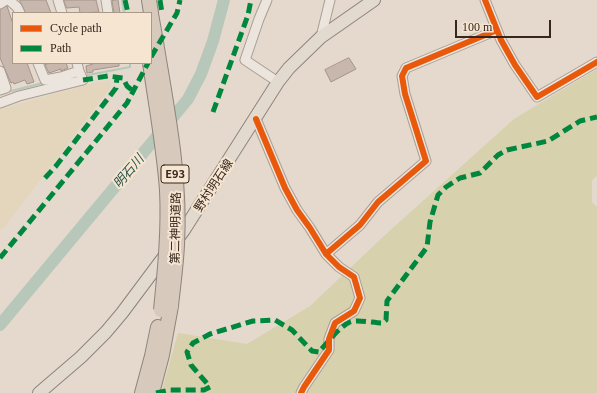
<!DOCTYPE html>
<html>
<head>
<meta charset="utf-8">
<style>
	body { margin:0 }
	#map { position:relative; width:597px; height:393px; overflow:hidden; background:#e4d9cc; font-family:Georgia,serif }
	canvas { display:block }
	.legend { position:absolute; left:12px; top:12px; width:140px; height:52px; box-sizing:border-box; background:#f5e5d1; border:1px solid #a99989; margin:0; padding:5px 7px; list-style:none; font-size:12px; color:#37261d }
	.legend li { display:flex; align-items:center; gap:8px; height:20px }
	.legend b { width:20px; border:1px solid #a99989 }
	.scale { position:absolute; left:455px; top:20px; width:96px; height:18px; box-sizing:border-box; border:2px solid #37261d; border-top:0; padding-left:5px; font-size:12px; line-height:14px; white-space:nowrap; color:#37261d; -webkit-text-stroke:3px #f5e5d1; paint-order:stroke }
</style>
</head>
<body>
<div id="map">
<canvas width="597" height="393"></canvas>
<ul class="legend">
<li><b style="height:5px;background:#e8590c"></b>Cycle path</li>
<li><b style="height:5px;background:#00873e"></b>Path</li>
</ul>
<div class="scale">100 m</div>
</div>
<script>
const g = document.querySelector('canvas').getContext('2d');
g.lineJoin = 'round';
function fill(path, color) {
  g.fillStyle = color;
  g.fill(path, 'evenodd');
}
function stroke(path, color, width, dash) {
  g.strokeStyle = color;
  g.lineWidth = width;
  g.lineCap = dash ? 'butt' : 'round';
  g.setLineDash(dash || []);
  g.stroke(path);
}
function label(font, color, halo, rows, align = 'center') {
  g.font = font + ' Georgia,"Noto Sans JP",serif';
  g.lineWidth = 4;
  g.setLineDash([]);
  g.textBaseline = 'middle';
  g.strokeStyle = halo;
  g.fillStyle = color;
  for (const [text, x, y, turn = 0] of rows) {
    g.save();
    g.translate(x, y);
    g.rotate((+turn || 0) * Math.PI / 180);
    g.textAlign = isNaN(turn) ? turn : align;
    if (halo) g.strokeText(text, 0, 0);
    g.fillText(text, 0, 0);
    g.restore();
  }
}
const farmland = new Path2D(`
	M 110,80 L 110,88 L 4,228 L 0,230 L 0,109 L 98,82 Z`);
const green = new Path2D(`
	M 597,69 L 597,176 L 592,180 L 592,202 L 597,207 L 597,393 L 161,393 L 178,333 L 247,344 L 310,306 L 385,235 L 514,119 Z`);
const stream = new Path2D(`
	M 122,0 L 124,13
	M 83,76 L 130,67 L 130,63
	M 7,92 L 43,83`);
const river = new Path2D(`
	M 0,325 L 188,99 L 201,74 L 213,41 L 224,0`);
const building = new Path2D(`
	M 20,0 L 46,0 L 51,13 L 26,13 Z
	M 64,0 L 96,0 L 99,12 L 80,13 L 79,7 L 67,8 Z
	M 118,0 L 120,13 L 114,13 L 112,1 Z
	M 7,6 L 13,24 L 13,63 L 27,63 L 34,82 L 27,84 L 25,80 L 14,84 L 13,82 L 11,83 L 0,58 L 0,10 Z
	M 349,58 L 356,69 L 331,82 L 325,70 Z
	M 51,63 L 66,63 L 68,68 L 61,71 L 61,69 L 49,73 L 45,65 Z
	M 93,63 L 119,63 L 119,66 L 93,70 L 93,72 L 87,73 L 86,66 L 93,64 Z`);
const minor = new Path2D(`
	M 9,0 L 17,7 L 20,13
	M 58,0 L 62,13
	M 106,0 L 108,13
	M 267,0 L 259,19 L 245,60 L 278,82
	M 485,0 L 501,40 L 515,65 L 537,97 L 597,62
	M 0,4 L 6,0
	M 321,37 L 330,0
	M 38,63 L 45,80 L 61,77 L 79,71 L 77,63
	M 0,71 L 6,88 L 0,90
	M 0,103 L 19,96 L 83,80 L 79,71
	M 256,119 L 285,188 L 297,210 L 310,228 L 326,254 L 339,267 L 354,277 L 360,298 L 354,311 L 335,323 L 329,339 L 329,350 L 304,387 L 301,393
	M 326,254 L 360,225 L 378,202 L 426,161 L 405,94 L 402,76 L 406,68 L 497,30`);
const major = new Path2D(`
	M 39,393 L 81,357 L 106,332 L 122,313 L 184,230 L 278,82 L 289,68 L 321,37 L 374,0`);
const highway = new Path2D(`
	M 149,0 L 151,13
	M 151,14 L 156,42
	M 142,393 L 152,356 L 158,327
	M 152,393 L 162,355 L 171,306`);
const highwayBridge = new Path2D(`
	M 156,42 C 167,109 181,177 177,245 C 176,266 173,286 171,306
	M 150,63 C 156,105 164,148 167,190 C 169,230 165,270 161,310`);
const quiet = new Path2D(`
	M 125,0 L 128,13
	M 160,0 L 162,13
	M 151,57 L 177,13 L 180,0
	M 83,80 L 108,76 L 123,78 L 127,86 L 133,91
	M 213,112 L 248,15 L 251,0
	M 45,178 L 56,166 L 116,88 L 117,77
	M 0,258 L 127,103 L 148,63
	M 156,393 L 170,390 L 204,390 L 210,387 L 191,365 L 187,352 L 193,343 L 210,334 L 253,321 L 275,320 L 292,330 L 312,351 L 319,352 C 326,344 340,326 350,322 C 357,319 374,323 382,323 L 386,320 L 387,301 L 427,247 L 430,222 L 438,195 L 446,187 L 460,178 L 480,173 L 498,155 L 507,150 L 548,141 L 580,121 L 597,117`);
const cycleway = new Path2D(`
	M 485,0 L 501,40 L 515,65 L 537,97 L 597,62
	M 256,119 L 285,188 L 297,210 L 310,228 L 326,254 L 339,267 L 354,277 L 360,298 L 354,311 L 335,323 L 329,339 L 329,350 L 304,387 L 301,393
	M 326,254 L 360,225 L 378,202 L 426,161 L 405,94 L 402,76 L 406,68 L 497,30`);
const shields = [
	[175,174,28]
];
const shieldNames = [
	["E93",175,174]
];
const streetNames = [
	["野村明石線",213,185,-57],
	["第二神明道路",175,228,-89]
];
const waterNames = [
	["明石川",128,171,-50]
];
fill(farmland, '#e3d6bc');
fill(green, '#d7d1ae');
stroke(stream, '#b7c8bb', 2);
stroke(river, '#b7c8bb', 12);
fill(building, '#c7b7ad');
stroke(building, '#a4948b', 1);
stroke(minor, '#a99e95', 11);
stroke(major, '#8e847c', 14);
stroke(highway, '#8e847c', 16);
stroke(minor, '#ece5dd', 9);
stroke(major, '#e3dacf', 12);
stroke(highway, '#d7c9bc', 14);
stroke(highwayBridge, '#8e847c', 16, []);
stroke(highwayBridge, '#d7c9bc', 14);
stroke(quiet, '#00873e', 5, [10, 5]);
stroke(cycleway, '#e8590c', 6);
for (const [x, y, w] of shields) {
  const box = new Path2D();
  box.roundRect(x - w / 2, y - 9, w, 18, 3);
  g.fillStyle = '#f5e5d1';
  g.fill(box);
  stroke(box, '#37261d', 1);
}
label('bold 11px', '#37261d', null, shieldNames);
label('12px', '#37261d', '#f5e5d1', streetNames);
label('italic 13px', '#2c574e', '#f5e5d1', waterNames);
</script>
</body>
</html>
